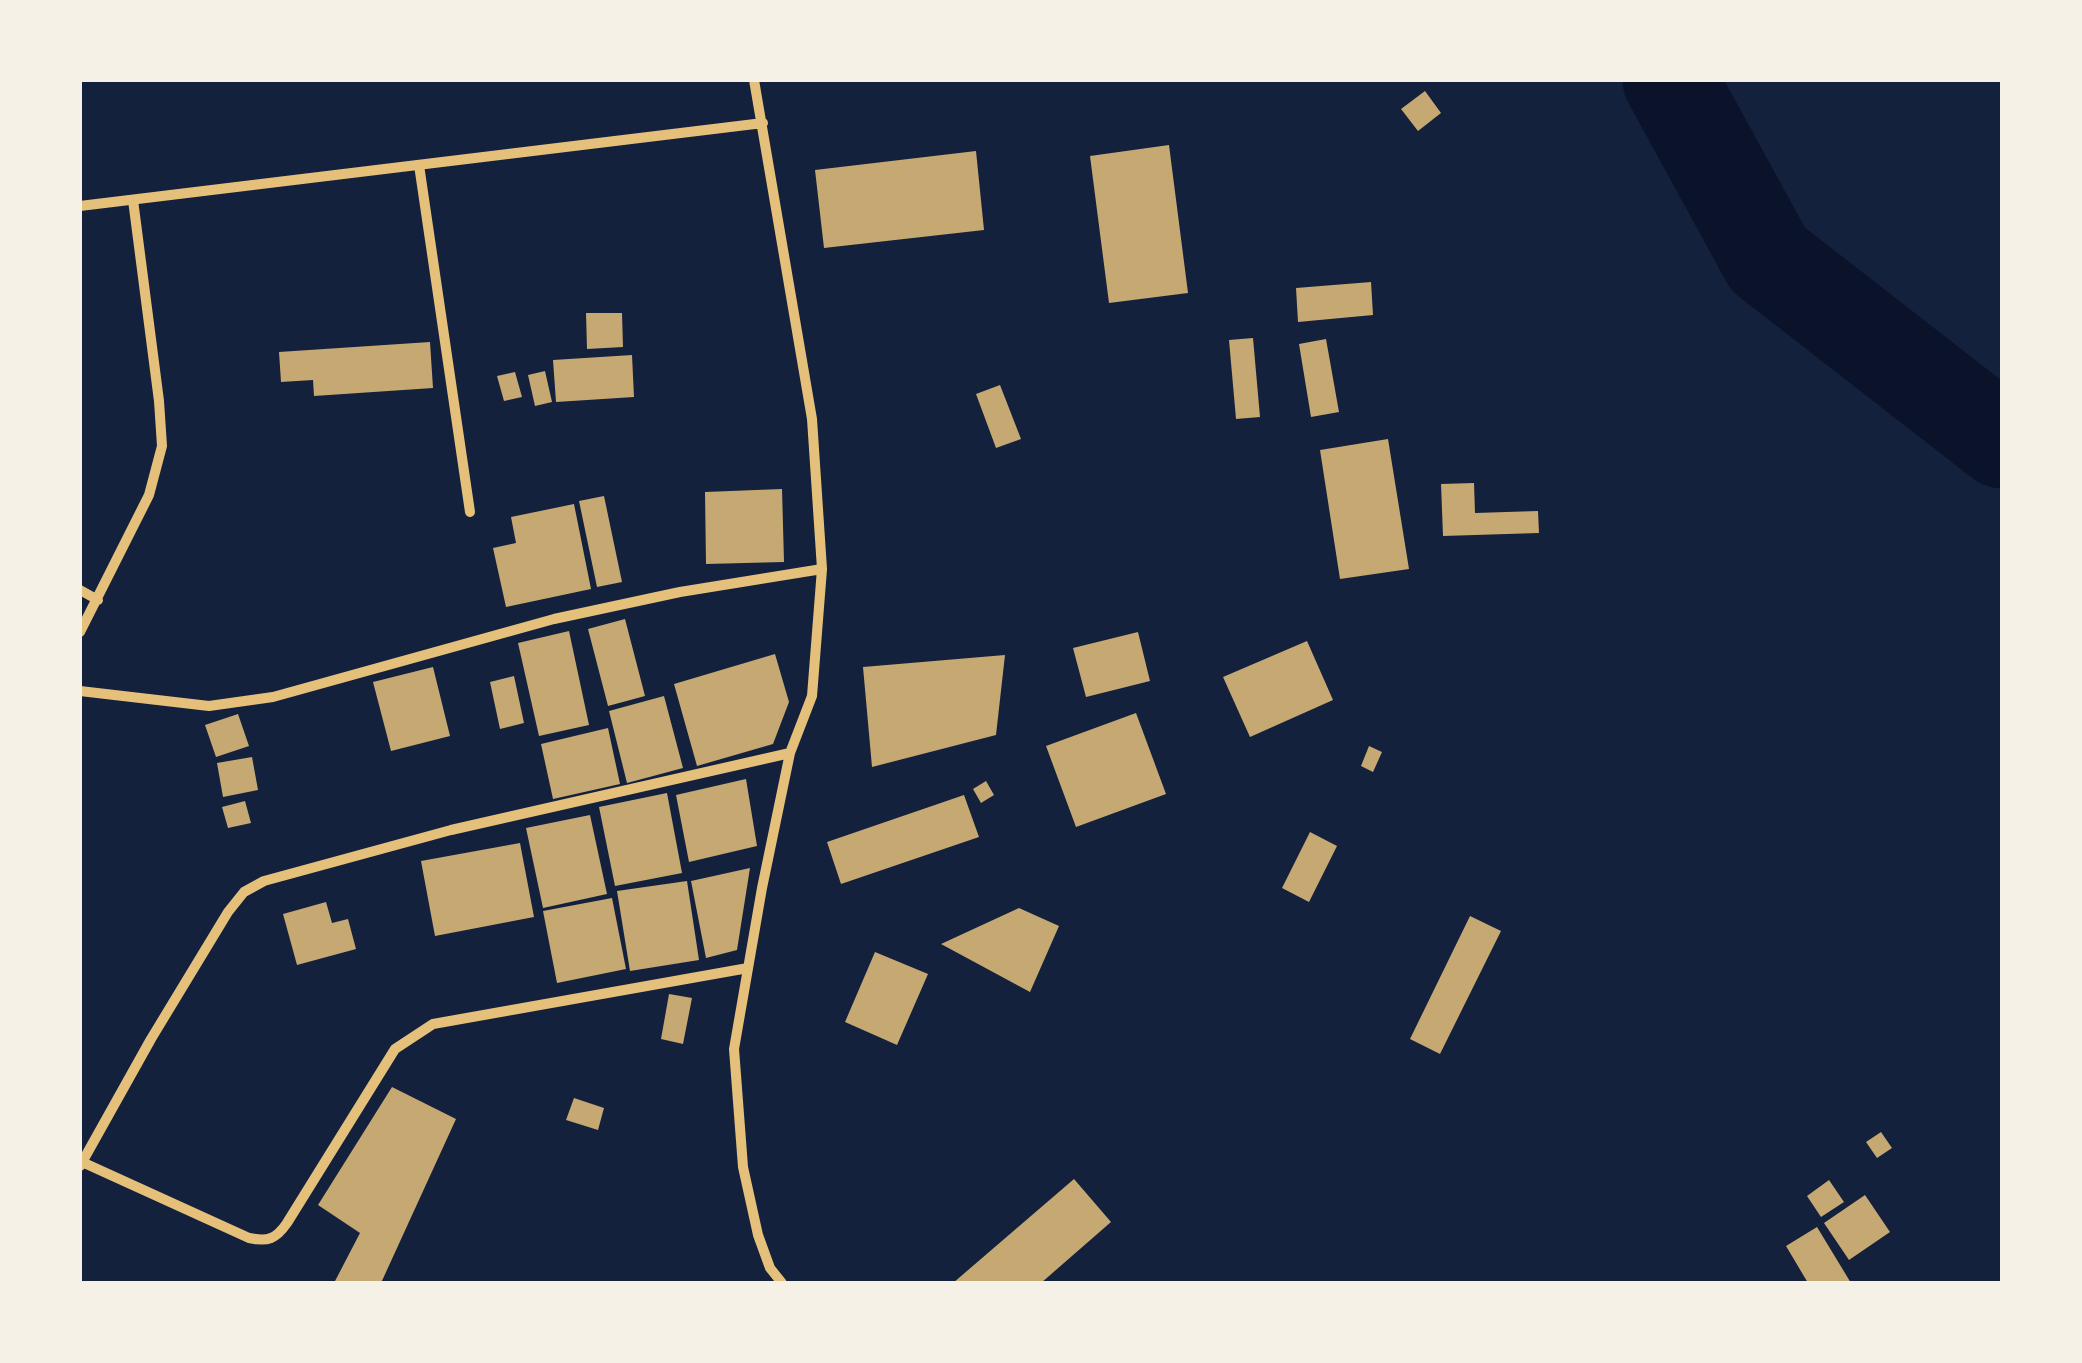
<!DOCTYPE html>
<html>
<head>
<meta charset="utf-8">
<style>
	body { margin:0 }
	#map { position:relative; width:2082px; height:1363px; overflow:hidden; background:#14213d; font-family:"Work Sans",sans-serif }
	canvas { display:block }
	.frame { position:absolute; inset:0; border:82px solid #f6f1e7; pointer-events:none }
</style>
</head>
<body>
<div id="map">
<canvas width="2082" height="1363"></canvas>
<div class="frame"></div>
</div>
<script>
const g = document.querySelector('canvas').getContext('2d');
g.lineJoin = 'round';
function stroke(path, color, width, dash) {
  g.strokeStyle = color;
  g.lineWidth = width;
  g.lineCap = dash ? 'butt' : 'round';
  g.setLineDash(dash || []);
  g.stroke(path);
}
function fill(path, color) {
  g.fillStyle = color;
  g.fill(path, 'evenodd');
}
const river = new Path2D(`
	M 1670,80 L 1768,259 L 2002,441`);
const building = new Path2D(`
	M 1425,91 L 1441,113 L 1418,131 L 1401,109 Z
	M 1169,145 L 1188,293 L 1109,303 L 1090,156 Z
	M 976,151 L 984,230 L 824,248 L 815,170 Z
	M 1371,282 L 1373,315 L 1298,322 L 1296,288 Z
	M 586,313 L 622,313 L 623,347 L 587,349 Z
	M 1253,338 L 1260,417 L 1236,419 L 1229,340 Z
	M 1326,339 L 1339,412 L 1311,417 L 1299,344 Z
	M 430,342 L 433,388 L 314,396 L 313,380 L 281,382 L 279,352 Z
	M 632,355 L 634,397 L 556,402 L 553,360 Z
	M 545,371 L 552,402 L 535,406 L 528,375 Z
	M 515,372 L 522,397 L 504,401 L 497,376 Z
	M 1000,385 L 1021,439 L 996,448 L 976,394 Z
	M 1388,439 L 1409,569 L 1340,579 L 1320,450 Z
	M 1474,483 L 1475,513 L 1538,511 L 1539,533 L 1443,536 L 1441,484 Z
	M 782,489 L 784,562 L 706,564 L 705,492 Z
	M 604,496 L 622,582 L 597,587 L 579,501 Z
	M 574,504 L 591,589 L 506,607 L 493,548 L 516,543 L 511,517 Z
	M 625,619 L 645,696 L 608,706 L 588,629 Z
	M 569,631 L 589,725 L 539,736 L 518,643 Z
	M 1138,632 L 1150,681 L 1086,697 L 1073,648 Z
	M 1307,641 L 1333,700 L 1250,737 L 1223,677 Z
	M 775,654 L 789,702 L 773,744 L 697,766 L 674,684 Z
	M 1005,655 L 996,735 L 872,767 L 863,667 Z
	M 433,667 L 450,736 L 391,751 L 373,682 Z
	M 514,676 L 524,723 L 500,729 L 490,682 Z
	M 664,696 L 683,768 L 627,783 L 609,711 Z
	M 1136,713 L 1166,794 L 1076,827 L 1046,746 Z
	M 238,714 L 249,746 L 216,757 L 205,725 Z
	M 608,728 L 620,784 L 553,799 L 541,744 Z
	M 1369,746 L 1382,752 L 1373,772 L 1361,766 Z
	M 252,757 L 258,790 L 223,797 L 217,763 Z
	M 746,779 L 757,846 L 689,862 L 676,795 Z
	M 986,781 L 994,795 L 981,803 L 973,789 Z
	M 667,793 L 682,873 L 615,886 L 599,807 Z
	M 964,795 L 979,837 L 841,884 L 827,842 Z
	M 245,801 L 251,823 L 228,828 L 222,807 Z
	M 590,815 L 607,894 L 543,908 L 526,828 Z
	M 1310,832 L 1337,846 L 1309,902 L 1282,888 Z
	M 520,843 L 534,917 L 435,936 L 421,861 Z
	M 750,868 L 737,950 L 706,958 L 691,881 Z
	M 687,881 L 699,960 L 630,971 L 617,891 Z
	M 612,898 L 626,969 L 557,983 L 543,911 Z
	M 326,902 L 332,923 L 348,919 L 356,949 L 297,965 L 283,914 Z
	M 1019,908 L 1059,926 L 1030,992 L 941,944 Z
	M 1470,916 L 1501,931 L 1440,1054 L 1410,1039 Z
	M 875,952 L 928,974 L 897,1045 L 845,1022 Z
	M 669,994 L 692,998 L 683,1044 L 661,1039 Z
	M 392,1087 L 456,1119 L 381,1283 L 334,1283 L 360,1233 L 318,1205 Z
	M 574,1098 L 604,1108 L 598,1130 L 566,1120 Z
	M 1881,1132 L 1892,1148 L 1877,1158 L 1866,1142 Z
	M 1074,1179 L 1111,1222 L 1041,1283 L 953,1283 Z
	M 1829,1180 L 1844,1202 L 1821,1217 L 1807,1196 Z
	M 1865,1195 L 1890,1232 L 1849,1260 L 1824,1223 Z
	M 1817,1227 L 1851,1283 L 1808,1283 L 1786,1246 Z`);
const minor = new Path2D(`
	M 754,80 L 812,419 L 822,569 L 812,696 L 790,753 L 762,888 L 734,1049 L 743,1167 L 758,1235 L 770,1268 L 782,1283
	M 419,165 L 470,512
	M 80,206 L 763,123
	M 80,590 L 98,600
	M 80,632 L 149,495 L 162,446 L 159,401 L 133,200
	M 80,691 L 209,706 L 273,697 L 554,619 L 680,592 L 822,569
	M 82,1162 L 249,1238 C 268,1242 276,1239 287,1223 L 395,1049 L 433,1024 L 748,968
	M 80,1166 L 151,1039 L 228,912 L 244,892 L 264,881 L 451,830 L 790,753`);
stroke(river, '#0b132b', 95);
fill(building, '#c6a872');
stroke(minor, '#e5c07b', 10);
</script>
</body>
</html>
